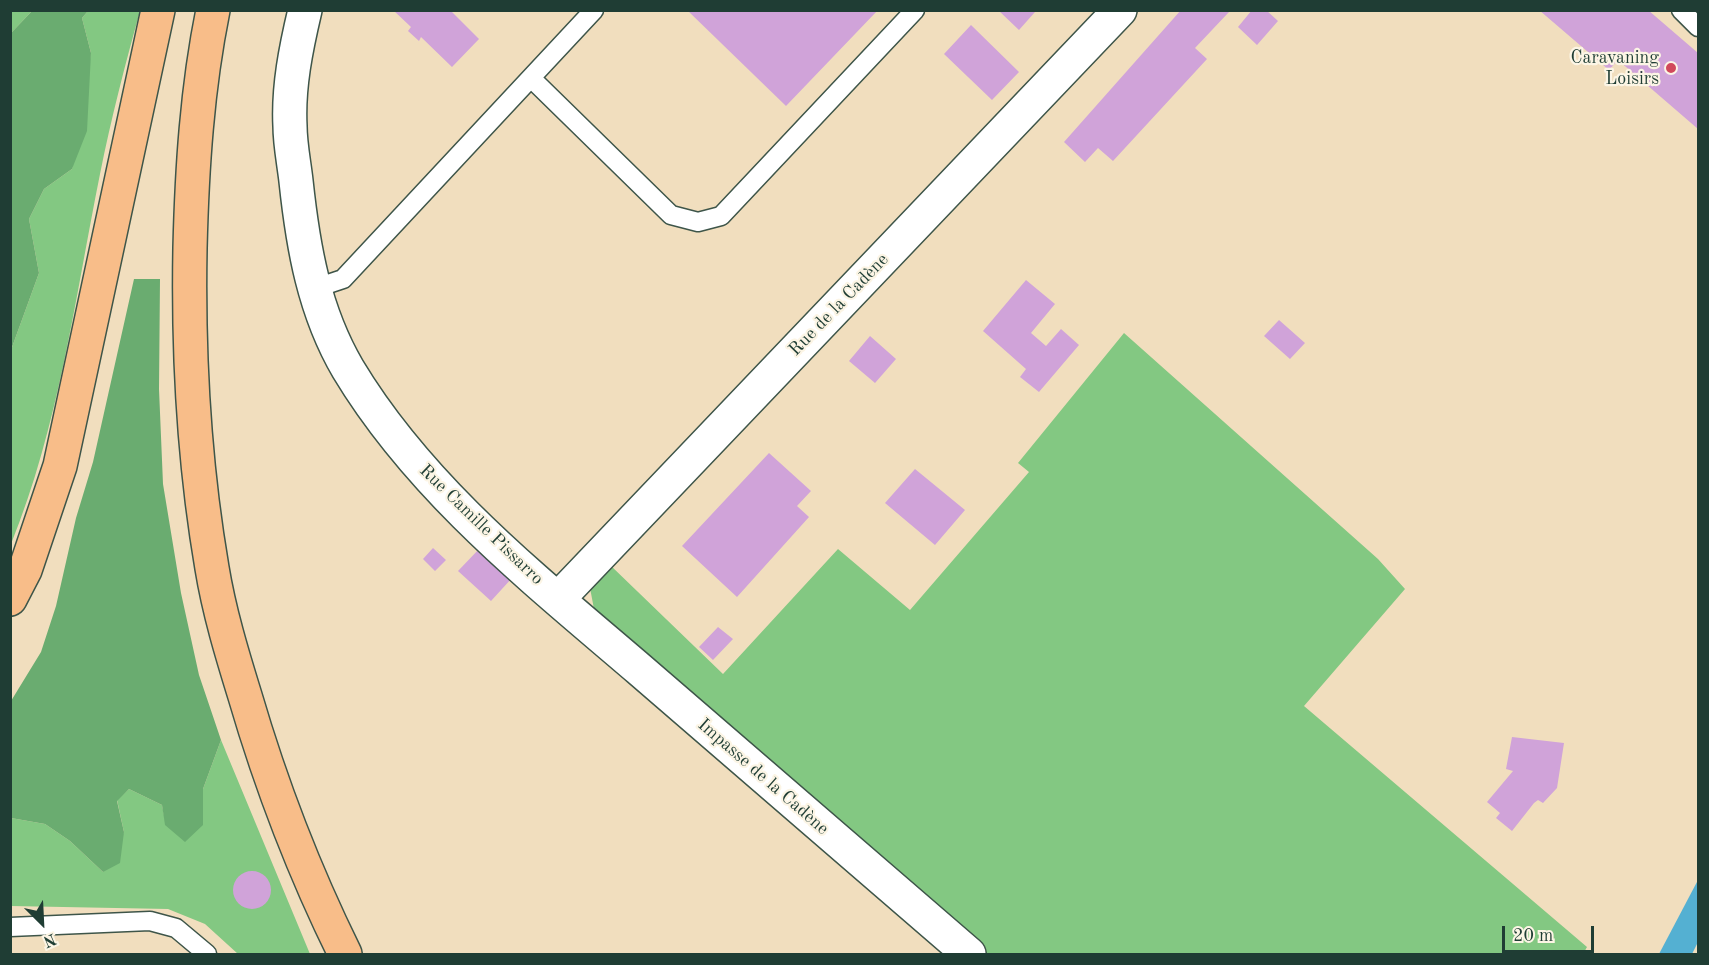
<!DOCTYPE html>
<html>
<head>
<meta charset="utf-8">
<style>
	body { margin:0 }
	#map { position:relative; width:1709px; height:965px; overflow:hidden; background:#f1debe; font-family:"Old Standard TT",serif }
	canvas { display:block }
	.frame { position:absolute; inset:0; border:12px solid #1f3d34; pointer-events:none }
	.north { position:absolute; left:12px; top:893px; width:60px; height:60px; -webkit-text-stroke:4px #fcf5e5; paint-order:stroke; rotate:156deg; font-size:16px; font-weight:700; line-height:24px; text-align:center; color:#1f3d34 }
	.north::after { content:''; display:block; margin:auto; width:21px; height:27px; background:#1f3d34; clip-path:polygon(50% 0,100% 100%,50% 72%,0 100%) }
	.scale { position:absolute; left:1502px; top:926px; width:92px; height:27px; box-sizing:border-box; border:3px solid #1f3d34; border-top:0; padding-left:8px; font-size:18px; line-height:21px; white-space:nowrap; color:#1f3d34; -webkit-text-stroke:4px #fcf5e5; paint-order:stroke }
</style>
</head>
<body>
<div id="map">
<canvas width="1709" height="965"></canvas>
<div class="frame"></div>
<div class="north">N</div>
<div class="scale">20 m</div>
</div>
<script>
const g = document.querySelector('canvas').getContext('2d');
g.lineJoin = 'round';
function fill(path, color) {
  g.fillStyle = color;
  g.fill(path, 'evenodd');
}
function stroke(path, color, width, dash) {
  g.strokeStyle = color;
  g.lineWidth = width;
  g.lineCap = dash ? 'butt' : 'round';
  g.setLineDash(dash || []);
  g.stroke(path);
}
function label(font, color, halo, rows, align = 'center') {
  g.font = font + ' "Old Standard TT",serif';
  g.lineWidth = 4.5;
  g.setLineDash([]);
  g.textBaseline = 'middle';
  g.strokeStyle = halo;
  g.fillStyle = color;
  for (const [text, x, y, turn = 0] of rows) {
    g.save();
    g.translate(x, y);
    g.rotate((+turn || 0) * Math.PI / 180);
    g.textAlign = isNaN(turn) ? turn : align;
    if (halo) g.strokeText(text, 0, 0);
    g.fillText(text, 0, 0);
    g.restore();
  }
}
const green = new Path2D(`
	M 11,10 L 32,11 L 11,33 L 10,11 Z
	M 88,11 L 140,11 C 125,65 111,119 100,174 C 75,298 59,426 11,544 L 11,350 L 39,273 L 29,219 L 44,189 L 72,169 L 91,53 L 82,18 Z
	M 1124,333 L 1378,559 L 1405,589 L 1304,706 L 1587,947 L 1583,954 L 984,954 L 594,609 L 590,588 L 609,564 L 723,674 L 838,549 L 910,610 L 1029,472 L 1018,463 Z
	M 221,740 L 310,954 L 238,954 L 205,924 L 168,909 L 11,906 L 11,818 L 45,824 L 70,841 L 103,872 L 124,832 L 117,800 L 129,789 L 162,805 L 166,825 L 203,825 L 203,789 Z`);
const forest = new Path2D(`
	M 32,11 L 88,11 L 82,18 L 91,53 L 87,131 L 72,169 L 44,189 L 29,219 L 39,273 L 11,350 L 11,33 Z
	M 134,279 L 160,279 L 159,389 L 163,484 L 181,593 L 199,675 L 221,740 L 203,789 L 203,825 L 185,842 L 165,825 L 162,805 L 129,789 L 117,801 L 124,832 L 120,863 L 103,872 L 70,841 L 45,824 L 11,818 L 11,701 L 41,652 L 56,606 L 76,518 L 93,462 Z`);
const water = new Path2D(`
	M 1698,880 L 1698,942 L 1692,954 L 1659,954 Z`);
const building = new Path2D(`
	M 393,10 L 450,10 L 479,39 L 452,67 L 421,37 L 419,41 L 408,31 L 411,27 Z
	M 687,10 L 878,10 L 786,106 Z
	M 998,10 L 1033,10 L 1035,12 L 1019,30 Z
	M 1181,10 L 1229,12 L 1195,48 L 1207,59 L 1113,161 L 1098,148 L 1085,162 L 1064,142 Z
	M 1252,10 L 1266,10 L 1278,21 L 1257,45 L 1238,27 Z
	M 1539,10 L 1648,10 L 1698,53 L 1698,129 L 1618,60 L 1609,70 Z
	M 971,25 L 1019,72 L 992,100 L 944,54 Z
	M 1026,280 L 1055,304 L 1031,333 L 1046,346 L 1061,329 L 1079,345 L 1039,392 L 1020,377 L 1026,369 L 983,331 Z
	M 1279,320 L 1305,343 L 1290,359 L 1264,336 Z
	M 870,336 L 896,359 L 875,383 L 849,361 Z
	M 769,453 L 811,491 L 797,506 L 809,517 L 737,597 L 682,546 Z
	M 915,469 L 965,510 L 935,545 L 885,503 Z
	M 433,548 L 446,560 L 435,571 L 423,559 Z
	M 480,548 L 512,578 L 491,601 L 458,571 Z
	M 718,627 L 733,639 L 713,660 L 699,647 Z
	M 1512,737 L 1564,743 L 1557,788 L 1543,803 L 1538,800 L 1534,803 L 1512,831 L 1496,818 L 1500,813 L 1487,802 L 1513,771 L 1506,769 Z
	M233 890a19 19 0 1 1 38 0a19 19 0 1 1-38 0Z`);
const service = new Path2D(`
	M 1681,10 L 1698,27
	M 531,78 L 671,215 L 698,222 L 721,216 L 915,10
	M 313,289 L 343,279 L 594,10
	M 10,927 L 150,921 L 176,928 L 207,954`);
const minor = new Path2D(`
	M 305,10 C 296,48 288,87 290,126 C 290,144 294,163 296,181 C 303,247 314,311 348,369 C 420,489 534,579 639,669 C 749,764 859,859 969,954
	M 558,599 L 1120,10`);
const motorway = new Path2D(`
	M 213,10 C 197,89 192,168 190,248 C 188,355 194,463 212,568 C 219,611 232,654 245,696 C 271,785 304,871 345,954
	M 10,599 L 25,570 L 60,466 L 158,10`);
const markers = [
	[1671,68,6,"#d1495b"]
];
const poiNames = [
	["Caravaning",1659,58],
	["Loisirs",1659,79]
];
const streetNames = [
	["Rue de la Cadène",839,305,-46],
	["Rue Camille Pissarro",481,525,44],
	["Impasse de la Cadène",763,777,41]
];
fill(green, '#83c882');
fill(forest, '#6aac70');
fill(water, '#54b0d2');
fill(building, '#d0a3d9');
stroke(service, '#3e5549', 21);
stroke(minor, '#3e5549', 36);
stroke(motorway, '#3e5549', 36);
stroke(service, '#fff', 18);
stroke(minor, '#fff', 33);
stroke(motorway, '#f8bd89', 33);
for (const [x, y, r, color] of markers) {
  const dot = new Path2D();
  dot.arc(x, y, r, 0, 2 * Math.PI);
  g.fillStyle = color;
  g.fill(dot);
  stroke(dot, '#fcf5e5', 2);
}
label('18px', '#1f3d34', '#fcf5e5', poiNames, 'right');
label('18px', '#1f3d34', '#fcf5e5', streetNames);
</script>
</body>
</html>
